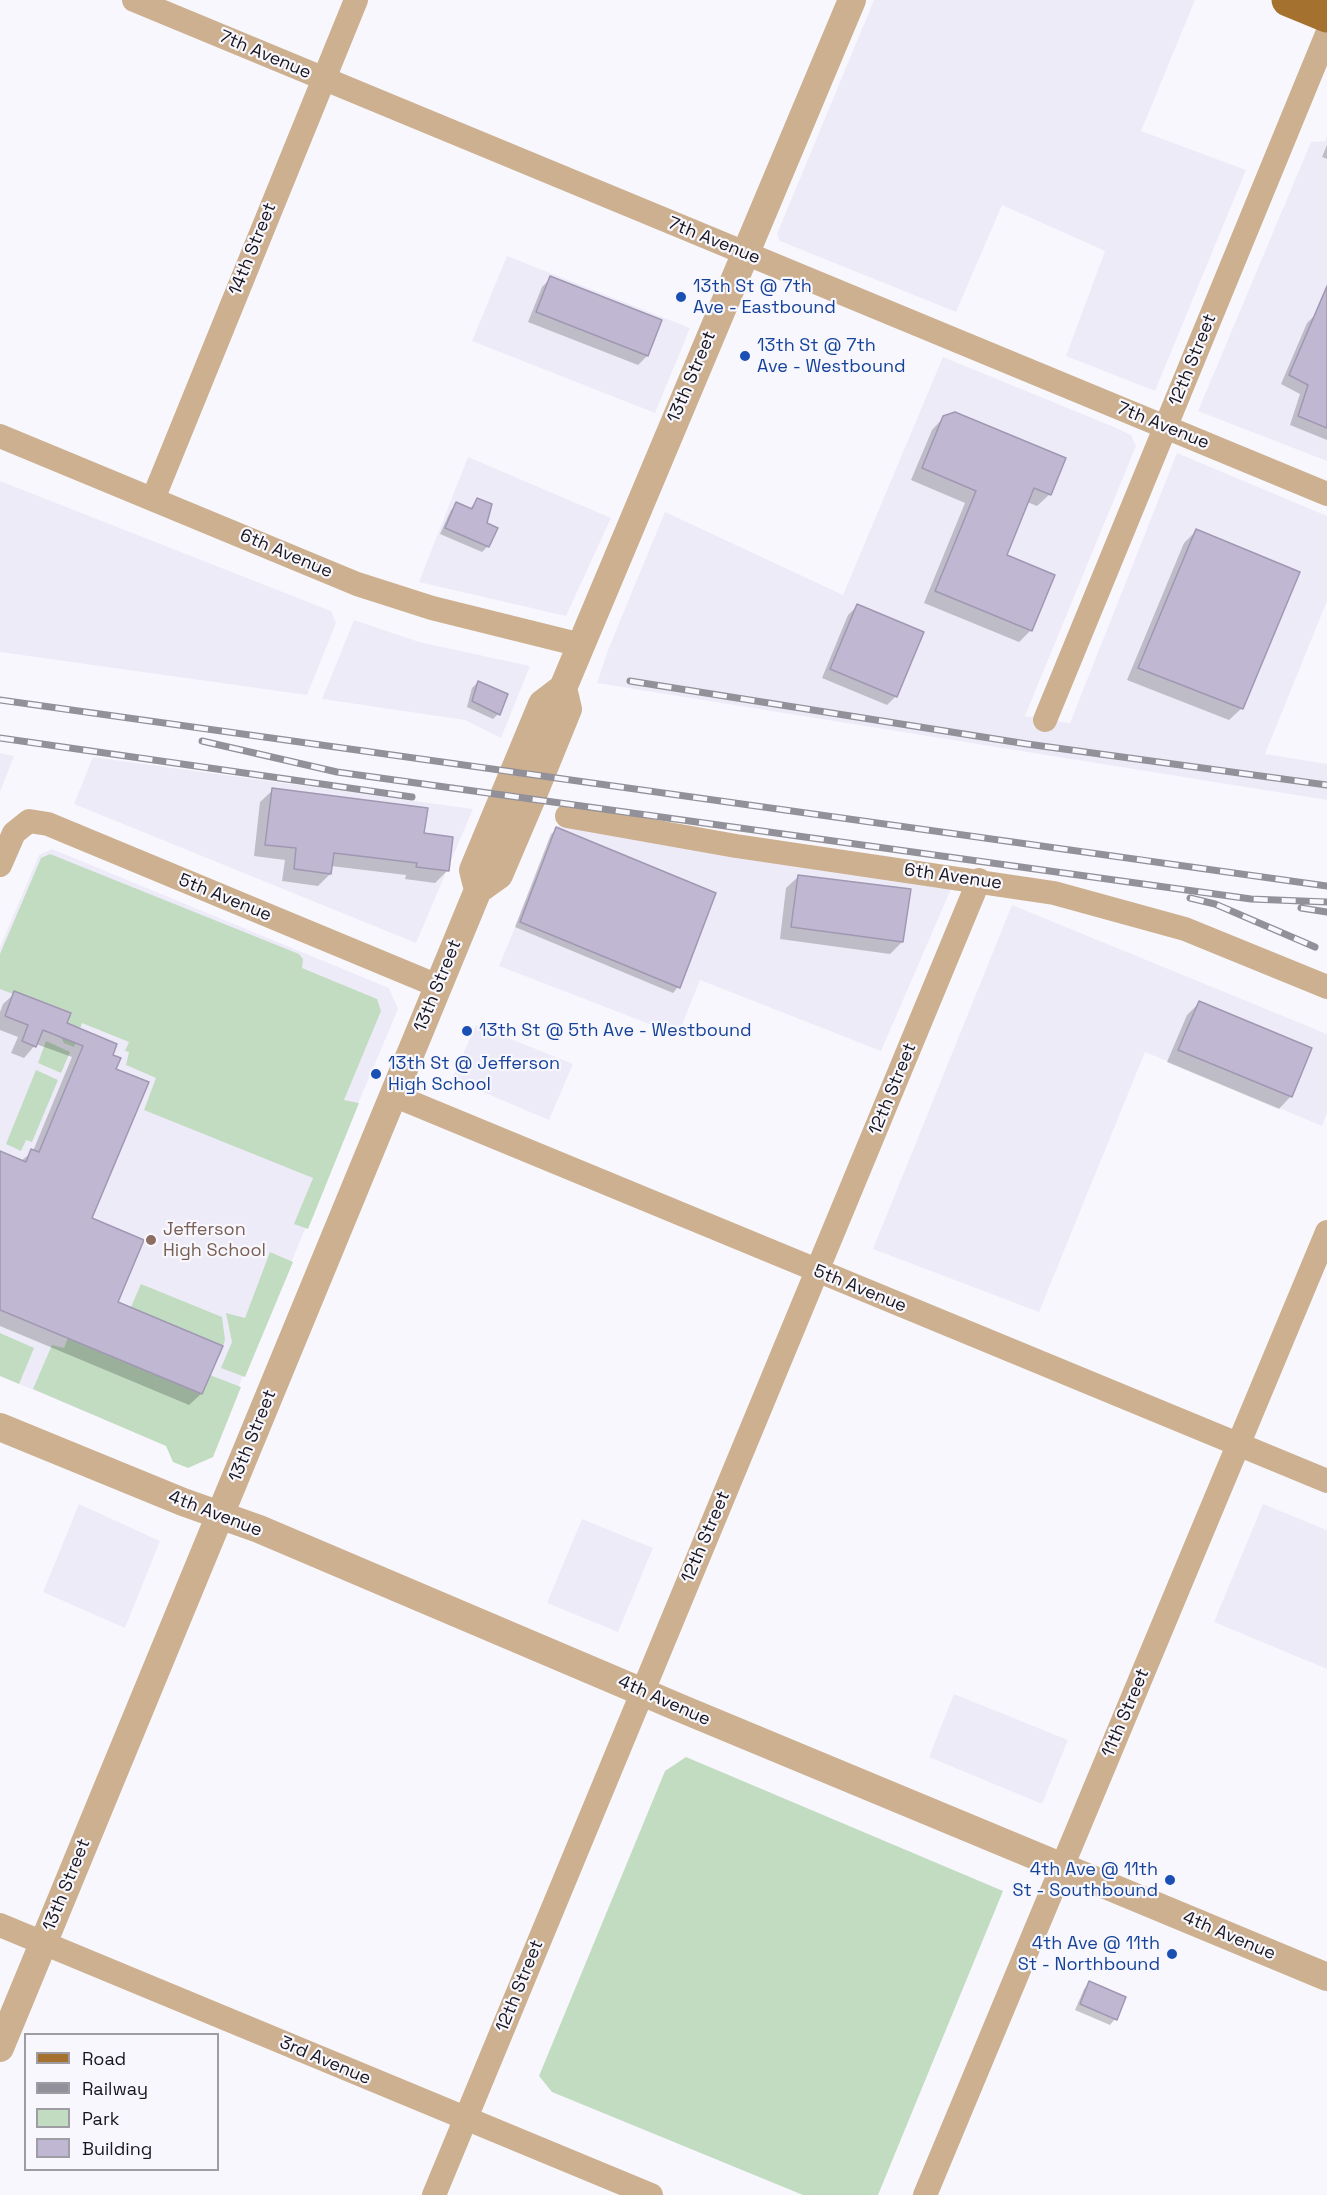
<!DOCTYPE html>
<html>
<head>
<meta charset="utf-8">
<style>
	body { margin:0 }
	#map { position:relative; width:1327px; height:2195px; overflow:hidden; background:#f8f7fd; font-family:"Space Grotesk",sans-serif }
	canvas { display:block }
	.legend { position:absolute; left:24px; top:2033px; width:195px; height:138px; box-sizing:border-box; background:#f8f7fd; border:2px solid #9e9da4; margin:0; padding:8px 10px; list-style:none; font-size:18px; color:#18151f }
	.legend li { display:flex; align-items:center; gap:12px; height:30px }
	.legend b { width:30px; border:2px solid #9e9da4 }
</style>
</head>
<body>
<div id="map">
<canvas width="1327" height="2195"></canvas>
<ul class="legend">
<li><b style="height:8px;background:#a4712e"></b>Road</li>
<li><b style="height:8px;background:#929098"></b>Railway</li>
<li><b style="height:16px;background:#c2dcc1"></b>Park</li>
<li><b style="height:16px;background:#c0b7d2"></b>Building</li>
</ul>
</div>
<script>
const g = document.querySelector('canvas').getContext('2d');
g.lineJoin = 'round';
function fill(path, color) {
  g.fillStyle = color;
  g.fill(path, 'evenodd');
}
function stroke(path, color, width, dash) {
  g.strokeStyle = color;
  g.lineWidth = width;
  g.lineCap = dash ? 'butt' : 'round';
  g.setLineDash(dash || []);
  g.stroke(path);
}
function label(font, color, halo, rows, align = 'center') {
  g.font = font + ' "Space Grotesk",sans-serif';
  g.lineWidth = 4.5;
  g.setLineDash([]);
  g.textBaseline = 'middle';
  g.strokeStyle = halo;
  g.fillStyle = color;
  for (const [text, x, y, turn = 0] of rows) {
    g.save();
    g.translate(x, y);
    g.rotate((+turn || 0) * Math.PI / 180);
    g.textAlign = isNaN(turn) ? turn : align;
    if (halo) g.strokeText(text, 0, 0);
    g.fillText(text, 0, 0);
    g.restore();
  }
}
const built = new Path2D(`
	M 874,0 L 1195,0 L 1141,131 L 1246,170 L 1155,391 L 1066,356 L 1105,251 L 1002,205 L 956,312 L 780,241 L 777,234 Z
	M 1327,136 L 1327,461 L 1198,411 L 1311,142 L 1325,141 Z
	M 507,256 L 690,328 L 655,413 L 472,341 Z
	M 943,357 L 1114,427 L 1131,435 L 1136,446 L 1025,716 L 1070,723 L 1177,453 L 1327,516 L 1327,601 L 1265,754 L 1327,764 L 1327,800 L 597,683 L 608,650 L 665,512 L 843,595 Z
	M 468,457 L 611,518 L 566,616 L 419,582 Z
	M 0,481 L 331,611 L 336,623 L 307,695 L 0,652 Z
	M 354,620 L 419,642 L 530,666 L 501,738 L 465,720 L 322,699 Z
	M 0,753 L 14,756 L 0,792 Z
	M 93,757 L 473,809 L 416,943 L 74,804 Z
	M 559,822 L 954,882 L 881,1051 L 700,980 L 678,1035 L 499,966 Z
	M 52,849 L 389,988 L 398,1009 L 211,1452 L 202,1460 L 0,1376 L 0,947 L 39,855 Z
	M 1012,905 L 1327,1034 L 1327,1113 L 1322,1126 L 1145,1052 L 1039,1312 L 873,1249 Z
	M 476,1025 L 573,1064 L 549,1120 L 452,1079 Z
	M 79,1504 L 160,1541 L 125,1628 L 43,1592 Z
	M 1263,1504 L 1327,1530 L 1327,1669 L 1214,1622 Z
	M 582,1519 L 653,1548 L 618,1632 L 547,1603 Z
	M 954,1694 L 1068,1740 L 1042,1804 L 929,1757 Z`);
const green = new Path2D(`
	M 50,854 L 299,954 L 303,959 L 302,968 L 377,999 L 381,1011 L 344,1100 L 359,1103 L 308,1229 L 294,1224 L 313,1178 L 144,1110 L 156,1078 L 126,1065 L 129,1052 L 125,1051 L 129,1042 L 82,1023 L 74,1047 L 64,1043 L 61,1037 L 70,1012 L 14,991 L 13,994 L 0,989 L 0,954 L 41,858 Z
	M 46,1041 L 70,1052 L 61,1073 L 38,1063 Z
	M 36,1070 L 58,1080 L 32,1142 L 26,1140 L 21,1151 L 6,1144 Z
	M 270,1252 L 293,1262 L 245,1377 L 221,1368 L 232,1342 L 226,1313 L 245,1318 Z
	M 141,1284 L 222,1317 L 225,1340 L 223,1346 L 131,1307 Z
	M 0,1333 L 34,1348 L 19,1384 L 0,1376 Z
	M 68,1338 L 202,1394 L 210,1375 L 241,1387 L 213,1457 L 188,1468 L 173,1462 L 166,1446 L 33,1389 L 52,1345 L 64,1348 Z
	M 686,1757 L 1003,1891 L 878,2195 L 803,2195 L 552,2092 L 539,2076 L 665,1771 Z`);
const shadow = new Path2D(`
	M 1327,145 L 1327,159 L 1322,157 Z
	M 551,278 L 660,320 L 647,356 L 638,365 L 528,322 L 542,287 Z
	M 1316,314 L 1327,318 L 1327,440 L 1290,425 L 1300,394 L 1281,384 L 1307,323 Z
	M 944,417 L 1050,494 L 1037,506 L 1027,502 L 1005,555 L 1031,630 L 1019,642 L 924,603 L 965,503 L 911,480 L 932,430 Z
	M 477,500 L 488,546 L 482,552 L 440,534 L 451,510 L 457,504 L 469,510 Z
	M 1196,531 L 1242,708 L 1229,720 L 1127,680 L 1184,543 Z
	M 857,606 L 896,696 L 887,705 L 822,678 L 848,615 Z
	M 478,682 L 498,714 L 493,719 L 467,707 L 472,688 Z
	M 273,790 L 423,834 L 447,871 L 435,883 L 405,879 L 406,875 L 331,866 L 330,874 L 318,886 L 282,881 L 285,860 L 254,856 L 260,802 Z
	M 557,829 L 678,987 L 673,993 L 515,927 L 551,834 Z
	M 799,876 L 902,942 L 890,954 L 780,939 L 786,888 Z
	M 15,993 L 111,1055 L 115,1070 L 90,1219 L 116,1303 L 221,1346 L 201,1394 L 189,1405 L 0,1326 L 0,1152 L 21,1161 L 33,1151 L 72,1057 L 36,1044 L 24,1058 L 11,1053 L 18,1037 L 0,1030 L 0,1012 L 3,1004 Z
	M 1199,1003 L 1310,1049 L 1291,1096 L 1279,1109 L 1167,1062 L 1187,1015 Z
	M 1090,1983 L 1115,2019 L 1110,2025 L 1075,2010 L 1084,1989 Z`);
const building = new Path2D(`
	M 550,276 L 662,320 L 648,356 L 536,312 Z
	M 1327,286 L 1327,428 L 1298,416 L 1308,385 L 1289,375 Z
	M 955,412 L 1066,458 L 1051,495 L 1034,488 L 1007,555 L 1055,575 L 1032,631 L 935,591 L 976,491 L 922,468 L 943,416 Z
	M 477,498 L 492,504 L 487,523 L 498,528 L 489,547 L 445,528 L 456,502 L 472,509 Z
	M 1196,529 L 1300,572 L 1243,709 L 1138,668 Z
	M 857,604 L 924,632 L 897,697 L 830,669 Z
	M 478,681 L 508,694 L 500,715 L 472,701 Z
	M 272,788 L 428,808 L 424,833 L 453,837 L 449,871 L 416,867 L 417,863 L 334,853 L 331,874 L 294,869 L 296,848 L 265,845 Z
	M 556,827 L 716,893 L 680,988 L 520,922 Z
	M 798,875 L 911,889 L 903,942 L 791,927 Z
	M 14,991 L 71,1013 L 67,1023 L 117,1044 L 113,1055 L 121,1058 L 116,1069 L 149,1082 L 92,1218 L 144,1240 L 118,1302 L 223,1346 L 202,1394 L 0,1310 L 0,1151 L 26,1162 L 31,1149 L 39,1152 L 83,1046 L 43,1030 L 36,1047 L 22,1041 L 28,1025 L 5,1016 Z
	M 1199,1001 L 1312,1048 L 1292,1097 L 1178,1050 Z
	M 1089,1981 L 1126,1997 L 1117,2020 L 1080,2004 Z`);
const minor = new Path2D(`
	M 134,0 L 1327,494
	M 0,436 L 357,584 L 432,608 L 581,645
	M 153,499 L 356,0
	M 1045,720 L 1327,34
	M 567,816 L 736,846 L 1054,893 L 1185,929 L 1327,987
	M 0,865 L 14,833 L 29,821 L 48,824 L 438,986
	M 393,1095 L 1327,1481
	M 0,1925 L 651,2195
	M 434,2195 L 979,880
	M 925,2195 L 1327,1232`);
const tertiary = new Path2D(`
	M 478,890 L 473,870 L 542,704 L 563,688 L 852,0
	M 0,1427 L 183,1502 L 259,1529 L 680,1708 L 1327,1977
	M 0,2048 L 478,890 L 499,875 L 531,800 L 568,709 L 563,688`);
const primary = new Path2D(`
	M 1288,0 L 1327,16`);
const rail = new Path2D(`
	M 630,681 L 1027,744 L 1327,785
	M 0,700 L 1327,886
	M 0,738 L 412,797
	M 202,741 L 337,772 L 1251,899 L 1327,902
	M 1190,898 L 1215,904 L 1315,947
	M 1301,908 L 1327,912`);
const markers = [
	[681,297,6,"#1a4fb4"],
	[745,356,6,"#1a4fb4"],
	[467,1031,6,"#1a4fb4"],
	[376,1074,6,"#1a4fb4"],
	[151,1240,6,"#8d6e63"],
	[1170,1880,6,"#1a4fb4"],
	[1172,1954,6,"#1a4fb4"]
];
const streetNames = [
	["7th Avenue",265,55,23],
	["7th Avenue",714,241,22],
	["14th Street",253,249,-68],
	["12th Street",1193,360,-68],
	["13th Street",692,377,-67],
	["7th Avenue",1163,426,22],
	["6th Avenue",286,554,23],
	["6th Avenue",953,877,8],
	["5th Avenue",225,898,22],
	["13th Street",438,986,-68],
	["12th Street",893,1089,-68],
	["5th Avenue",860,1289,22],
	["13th Street",253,1436,-68],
	["4th Avenue",215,1514,21],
	["12th Street",706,1537,-67],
	["4th Avenue",664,1701,24],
	["11th Street",1126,1713,-67],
	["13th Street",67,1885,-68],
	["4th Avenue",1229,1936,23],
	["12th Street",520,1986,-68],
	["3rd Avenue",325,2061,23]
];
const transitNames = [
	["13th St @ 7th",693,287],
	["Ave - Eastbound",693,308],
	["13th St @ 7th",757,346],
	["Ave - Westbound",757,367],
	["13th St @ 5th Ave - Westbound",479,1031],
	["13th St @ Jefferson",388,1064],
	["High School",388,1085],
	["4th Ave @ 11th",1158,1870,"right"],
	["St - Southbound",1158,1891,"right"],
	["4th Ave @ 11th",1160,1944,"right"],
	["St - Northbound",1160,1965,"right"]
];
const educationNames = [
	["Jefferson",163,1230],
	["High School",163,1251]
];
fill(built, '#eeebf9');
fill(green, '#c2dcc1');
fill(shadow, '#0003');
fill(building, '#c0b7d2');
stroke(building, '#a098b2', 1.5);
stroke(minor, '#ccb08f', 24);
stroke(tertiary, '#ccb08f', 28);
stroke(primary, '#a4712e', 33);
stroke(rail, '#929098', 7);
stroke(rail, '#f8f7fd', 4.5, [14]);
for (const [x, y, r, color] of markers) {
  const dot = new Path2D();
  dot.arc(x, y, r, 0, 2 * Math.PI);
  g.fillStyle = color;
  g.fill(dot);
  stroke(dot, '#f8f7fd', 2);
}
label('18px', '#18151f', '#f8f7fd', streetNames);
label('18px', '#164399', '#f8f7fd', transitNames, 'left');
label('18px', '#785e54', '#f8f7fd', educationNames, 'left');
</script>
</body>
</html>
